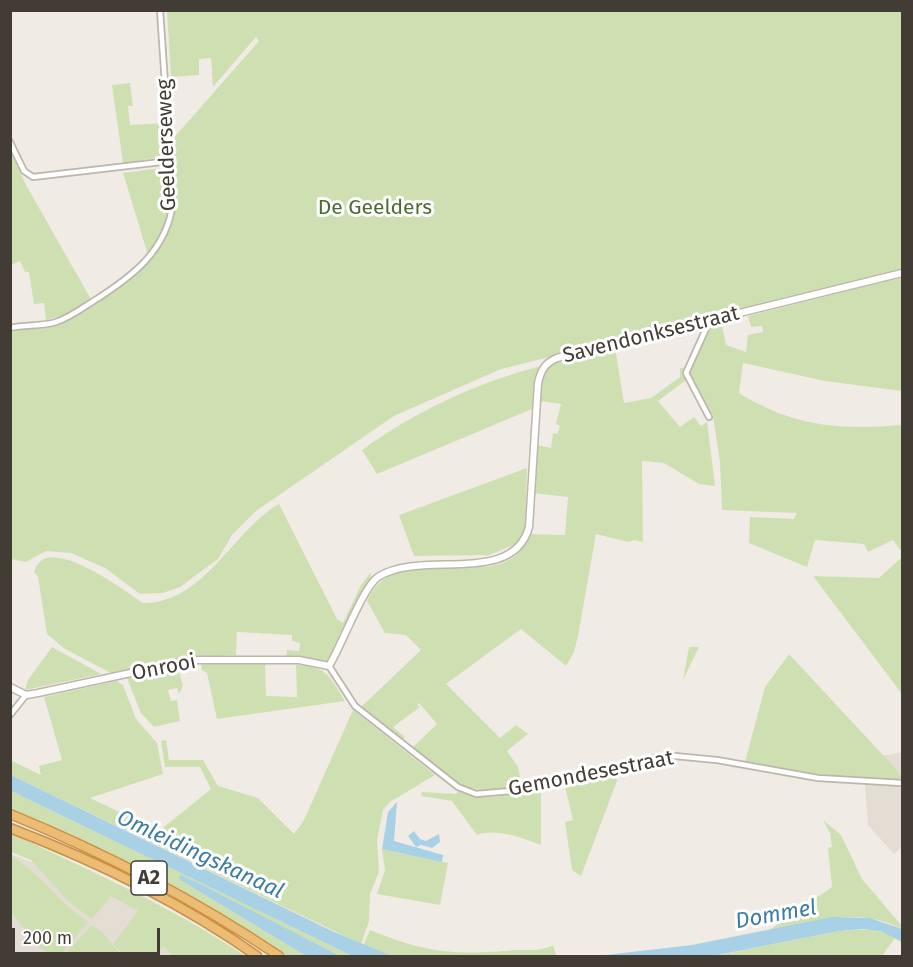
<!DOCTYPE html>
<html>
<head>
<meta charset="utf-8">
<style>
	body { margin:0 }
	#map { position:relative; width:913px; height:967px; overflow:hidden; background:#f0ece5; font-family:"Fira Sans",sans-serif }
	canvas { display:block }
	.frame { position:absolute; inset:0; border:12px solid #423c35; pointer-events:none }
	.scale { position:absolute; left:12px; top:928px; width:148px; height:27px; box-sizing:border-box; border:3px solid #423c35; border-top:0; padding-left:8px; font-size:18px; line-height:21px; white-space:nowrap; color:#423c35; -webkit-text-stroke:4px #fff; paint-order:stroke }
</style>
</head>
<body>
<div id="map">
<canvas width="913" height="967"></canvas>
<div class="frame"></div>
<div class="scale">200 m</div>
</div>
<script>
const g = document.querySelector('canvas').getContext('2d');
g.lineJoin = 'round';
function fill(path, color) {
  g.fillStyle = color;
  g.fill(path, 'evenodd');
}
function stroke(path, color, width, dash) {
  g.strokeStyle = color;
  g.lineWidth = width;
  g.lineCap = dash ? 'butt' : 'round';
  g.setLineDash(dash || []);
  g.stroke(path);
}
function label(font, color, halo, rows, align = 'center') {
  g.font = font + ' "Fira Sans",sans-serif';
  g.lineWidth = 6;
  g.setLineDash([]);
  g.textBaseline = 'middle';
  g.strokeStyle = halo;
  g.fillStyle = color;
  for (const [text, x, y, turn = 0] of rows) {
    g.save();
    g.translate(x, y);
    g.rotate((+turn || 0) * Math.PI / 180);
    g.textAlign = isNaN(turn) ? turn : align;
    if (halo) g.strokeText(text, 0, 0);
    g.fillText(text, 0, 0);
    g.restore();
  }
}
const residential = new Path2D(`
	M 902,752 L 902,847 L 894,854 L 868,825 L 863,760 Z
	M 10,854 L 110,891 L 224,956 L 11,956 Z`);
const green = new Path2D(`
	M 167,11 L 902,11 L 902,270 L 501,369 L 394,416 L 256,511 L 232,535 L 218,559 L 180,587 L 163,593 L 140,594 L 105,568 L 71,553 L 46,551 L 26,562 L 11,559 L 10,330 L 70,318 L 120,286 L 152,258 L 171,227 L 175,204 L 171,141 L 259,41 L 256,37 L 213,87 L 211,58 L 199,59 L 199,75 L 171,77 Z
	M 130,83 L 133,106 L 128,106 L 130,125 L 165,123 L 167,153 L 163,157 L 123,163 L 112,85 Z
	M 10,151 L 26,185 L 92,301 L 68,314 L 46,320 L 44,303 L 34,304 L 29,272 L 25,272 L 20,261 L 11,265 Z
	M 168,167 C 170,200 171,228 148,255 L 123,173 Z
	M 902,277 L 902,391 L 825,381 L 743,363 L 739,393 C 794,427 839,430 902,425 L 902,552 L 893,540 L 868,552 L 864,544 L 815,540 L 807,567 L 749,543 L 750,517 L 794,519 L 797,513 L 722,510 L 720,462 L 713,416 L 689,373 L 689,367 L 711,325 L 721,321 L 726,345 L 746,352 L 748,335 L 763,332 L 762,326 L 751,327 L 748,316 Z
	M 615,347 L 624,403 L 651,398 L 680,377 L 680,368 L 683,368 L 686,380 L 658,401 L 680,427 L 694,417 L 701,426 L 707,422 L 715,486 L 699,484 L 664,463 L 642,461 L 643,542 L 634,540 L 629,542 L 596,534 L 578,636 L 574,652 L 566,666 L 521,629 L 446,684 L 500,738 L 516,725 L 528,734 L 507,751 L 518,767 L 522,786 C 462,798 456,783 411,749 L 437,724 L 419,703 L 417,705 L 420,707 L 393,727 L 405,737 L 401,741 L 360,708 L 421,650 L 406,635 L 385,633 L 367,601 C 399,530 504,605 530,534 L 565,535 L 568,497 L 533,493 L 536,445 L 551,448 L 553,433 L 557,434 L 560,426 L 556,424 L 561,404 L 540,401 C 541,392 541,381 545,373 C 557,354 595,352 615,347 Z
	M 541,366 L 535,380 L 532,409 L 377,474 L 362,450 C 414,412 478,382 541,366 Z
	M 527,468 L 525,530 L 516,544 L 489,555 L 414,556 L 399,515 Z
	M 279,504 L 337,619 L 343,623 L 361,585 L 371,572 L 370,583 L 329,662 L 286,657 L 287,650 L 299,651 L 300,643 L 292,641 L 292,635 L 237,632 L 236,655 L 195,657 L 111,673 L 65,649 L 47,634 L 38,577 L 34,572 C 45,529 126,592 143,603 C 204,604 233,530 279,504 Z
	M 902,557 L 902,694 L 813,576 L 879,578 Z
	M 52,647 L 101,674 L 25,690 L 28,680 Z
	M 689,647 L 699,647 L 683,680 Z
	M 789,654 L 895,768 L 902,777 L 902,782 L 806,773 L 745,762 L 765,687 Z
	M 201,664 L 265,664 L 266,696 L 297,697 L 296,665 C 330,668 328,675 345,701 L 217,719 L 207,673 L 202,670 Z
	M 178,668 L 183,686 L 179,694 L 177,688 L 168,690 L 171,701 L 177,700 L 180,721 L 154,727 L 141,713 L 127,678 Z
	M 117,681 L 123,685 L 136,719 L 157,743 L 163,774 L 90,798 L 159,831 L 211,789 L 200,767 L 165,767 L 161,741 L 166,740 L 169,760 L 203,760 L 218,786 L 258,798 L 294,834 L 304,820 L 353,710 L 435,775 L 390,802 L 383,810 L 377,840 L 379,872 L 370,894 L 369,921 L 361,944 L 11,775 L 10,760 L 41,775 L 39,766 L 62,760 L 44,697 Z
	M 615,771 L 617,781 L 581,876 L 572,870 L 565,822 L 573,820 L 564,782 Z
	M 541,787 L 541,845 C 521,838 498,828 477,835 L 452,801 L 421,796 L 422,792 L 456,794 L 458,791 C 485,803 514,794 541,787 Z
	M 11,791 L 352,956 L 340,956 L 180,876 L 180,879 L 306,956 L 286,956 C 199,896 108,850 11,810 Z
	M 823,820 L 841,835 L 862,879 L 902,926 L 900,928 C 857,906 813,922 768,931 L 832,887 L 828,848 L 832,847 L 830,833 Z
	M 10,833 C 91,871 171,906 245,956 L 173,956 L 163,946 L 156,956 L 126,956 L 113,944 L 138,911 L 111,896 L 92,919 L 69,902 L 31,860 L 11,852 Z
	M 382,849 L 448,863 L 440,905 L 377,894 L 385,870 Z
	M 10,855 C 40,872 59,903 88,922 L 60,956 L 52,956 L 39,947 L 11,912 Z
	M 92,925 L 103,933 L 122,956 L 63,956 Z
	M 875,929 L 895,938 L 882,956 L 714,956 L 839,931 Z
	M 370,930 C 429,954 454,955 517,950 C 528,950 543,951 553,945 L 556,956 L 392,956 L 363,946 Z`);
const water = new Path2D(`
	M 11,775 L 332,931 L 392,956 L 352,956 L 11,791 Z
	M 397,802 L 394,841 L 443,855 L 442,862 L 382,849 L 388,812 Z
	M 414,831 L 420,839 L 426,841 L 439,834 L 440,842 L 432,848 L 421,845 L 416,847 L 408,836 Z
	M 180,875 L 198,883 L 340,956 L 306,956 L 179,879 Z
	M 832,917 L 870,918 L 902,929 L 902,942 L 880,931 L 864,929 L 839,931 L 713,956 L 597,956 L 692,945 Z`);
const minor = new Path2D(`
	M 10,142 L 24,171 L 33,177 L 170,161
	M 10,328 C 25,324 41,327 56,322 C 69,318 81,309 92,302 C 132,277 167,251 173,202 L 160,10
	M 709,417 L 686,373 L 710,320
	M 329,666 L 355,706 L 458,787 L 476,794 L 511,791 L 655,758 L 675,756 L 717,760 L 818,778 L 902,783
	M 10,715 L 26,695`);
const tertiary = new Path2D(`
	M 10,687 L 26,695 L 38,693 L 191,660 L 299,660 L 329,666 C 341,647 363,587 378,577 C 421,549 513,587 529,527 L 538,383 C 541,370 545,363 557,358 L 902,273`);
const motorway = new Path2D(`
	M 10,814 C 105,853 194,899 279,956
	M 10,828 C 96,861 182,903 257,956`);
const shields = [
	[149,878,36]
];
const shieldNames = [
	["A2",149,878]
];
const streetNames = [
	["Geelderseweg",167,145,-92],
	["Savendonksestraat",651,335,-14],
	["Onrooi",164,668,-11],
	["Gemondesestraat",591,774,-11]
];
const parkNames = [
	["De Geelders",375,208]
];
const waterNames = [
	["Omleidingskanaal",200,855,25],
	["Dommel",776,915,-10]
];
fill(residential, '#e3ddd4');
fill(green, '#cee0b2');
fill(water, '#a8d1e6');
stroke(minor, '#bdb6ac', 8);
stroke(tertiary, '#bdb6ac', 9);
stroke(motorway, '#c99046', 11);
stroke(minor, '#fff', 4.5);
stroke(tertiary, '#fff', 6);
stroke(motorway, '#ecbc74', 8);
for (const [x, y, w] of shields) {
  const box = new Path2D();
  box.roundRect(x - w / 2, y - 17, w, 34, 4.5);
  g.fillStyle = '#fff';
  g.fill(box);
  stroke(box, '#423c35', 1.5);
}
label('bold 20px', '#423c35', null, shieldNames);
label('21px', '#423c35', '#fff', streetNames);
label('21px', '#4b6c30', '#fff', parkNames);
label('italic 22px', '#3c7da0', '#fff', waterNames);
</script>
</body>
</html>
